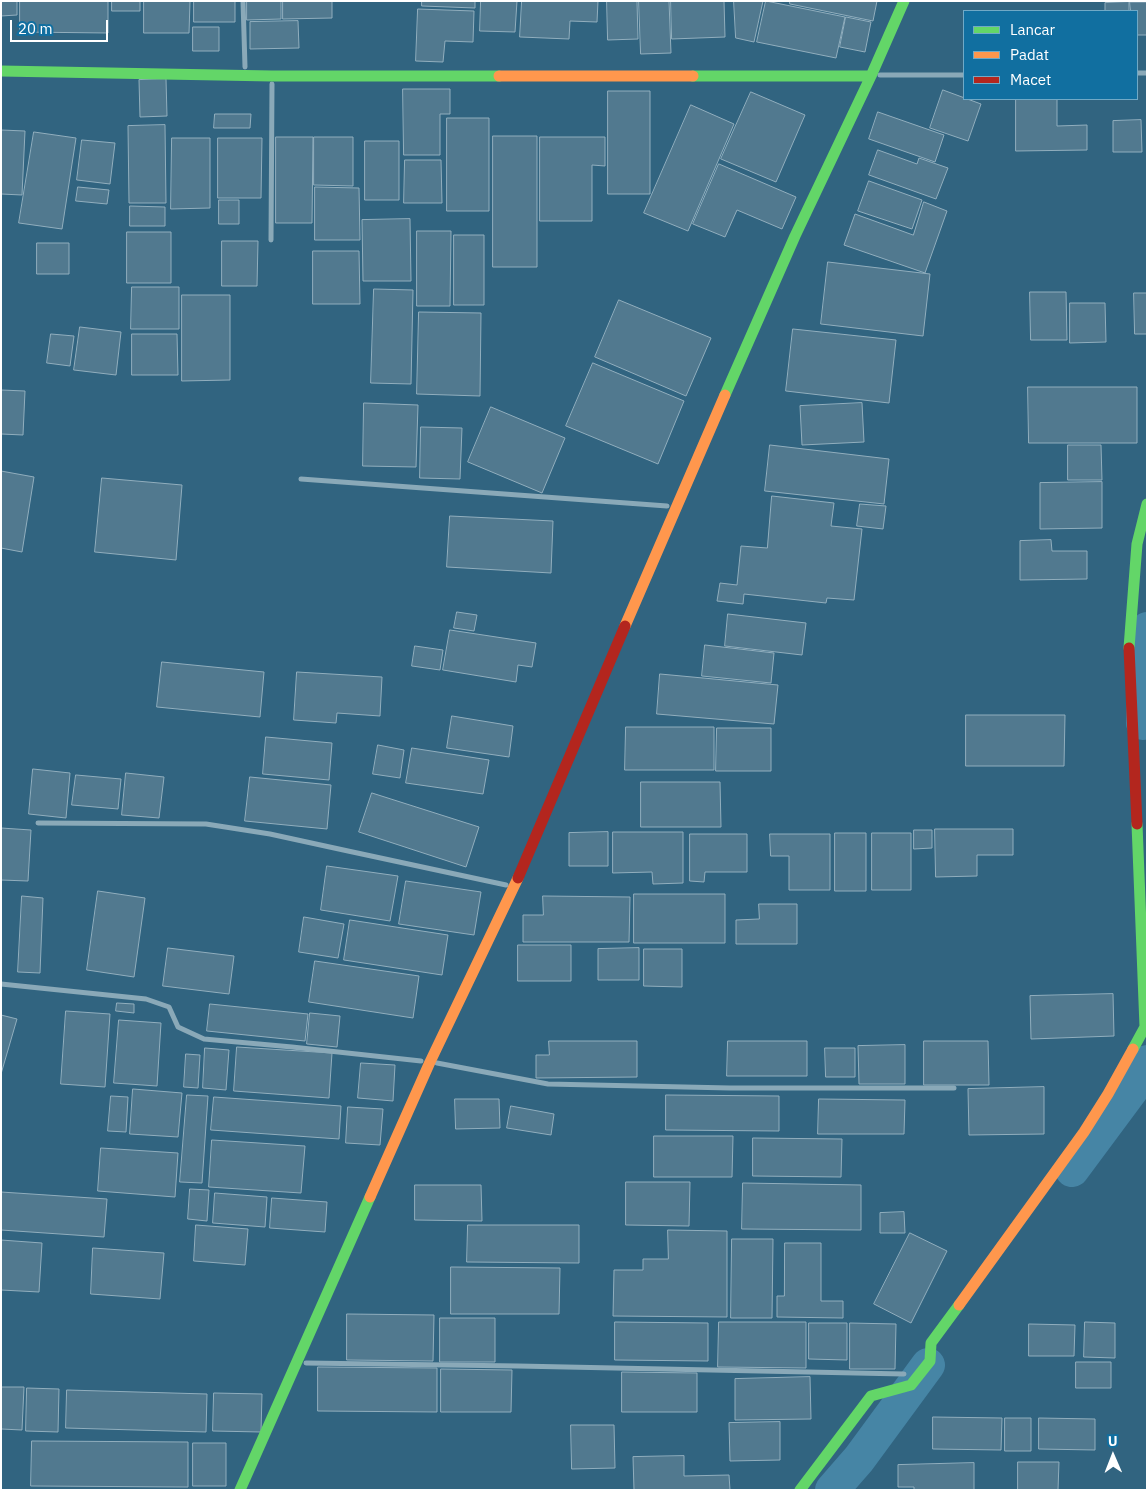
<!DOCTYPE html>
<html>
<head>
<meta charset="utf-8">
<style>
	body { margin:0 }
	#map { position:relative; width:1148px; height:1491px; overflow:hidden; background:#316480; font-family:"IBM Plex Sans",sans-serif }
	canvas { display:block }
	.frame { position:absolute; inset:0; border:2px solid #fff; pointer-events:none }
	.legend { position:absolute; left:963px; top:10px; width:175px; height:90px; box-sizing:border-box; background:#116fa0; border:1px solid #70a9c6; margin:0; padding:6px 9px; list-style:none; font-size:15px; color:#fff }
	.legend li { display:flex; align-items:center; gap:10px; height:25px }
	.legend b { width:25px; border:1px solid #70a9c6 }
	.north { position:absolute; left:1088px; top:1431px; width:50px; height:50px; -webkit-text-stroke:4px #116fa0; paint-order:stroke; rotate:359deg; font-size:14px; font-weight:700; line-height:20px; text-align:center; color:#fff }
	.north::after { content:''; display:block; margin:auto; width:18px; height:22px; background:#fff; clip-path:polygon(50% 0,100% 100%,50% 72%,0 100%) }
	.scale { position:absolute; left:10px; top:20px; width:98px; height:22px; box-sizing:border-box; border:2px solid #fff; border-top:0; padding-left:6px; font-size:15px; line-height:18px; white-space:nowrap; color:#fff; -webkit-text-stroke:4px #116fa0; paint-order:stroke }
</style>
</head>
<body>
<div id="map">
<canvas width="1148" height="1491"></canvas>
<div class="frame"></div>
<ul class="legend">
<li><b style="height:6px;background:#63d668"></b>Lancar</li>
<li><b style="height:6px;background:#ff974d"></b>Padat</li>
<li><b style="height:6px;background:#b3261e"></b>Macet</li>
</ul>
<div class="north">U</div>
<div class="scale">20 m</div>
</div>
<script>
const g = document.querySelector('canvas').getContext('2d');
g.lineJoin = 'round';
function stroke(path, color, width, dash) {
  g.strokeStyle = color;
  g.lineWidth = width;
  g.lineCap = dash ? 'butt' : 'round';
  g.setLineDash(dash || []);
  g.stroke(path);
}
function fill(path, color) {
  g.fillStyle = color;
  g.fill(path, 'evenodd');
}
const canal = new Path2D(`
	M 1143,723 L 1145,638 L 1147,629
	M 1072,1170 L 1144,1073 L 1147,1062
	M 832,1490 L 859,1459 L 928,1365`);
const building = new Path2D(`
	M 1,1 L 17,1 L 17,15 L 1,16 Z
	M 20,1 L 108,1 L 108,33 L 20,32 Z
	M 112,1 L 140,1 L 140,11 L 112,11 Z
	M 144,1 L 190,1 L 189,33 L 144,33 Z
	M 194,1 L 235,1 L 235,22 L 194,22 Z
	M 247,1 L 281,1 L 281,19 L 247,20 Z
	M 283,1 L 332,1 L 332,18 L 283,19 Z
	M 422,1 L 475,1 L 475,8 L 422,6 Z
	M 481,1 L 517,1 L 515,32 L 480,31 Z
	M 522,1 L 598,1 L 597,22 L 570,21 L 569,39 L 520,37 Z
	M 607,1 L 637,1 L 638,39 L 608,40 Z
	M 639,1 L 669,1 L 671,53 L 641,54 Z
	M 671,1 L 724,1 L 725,37 L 672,39 Z
	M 734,1 L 763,1 L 754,42 L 736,38 Z
	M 766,1 L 845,17 L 836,58 L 757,42 Z
	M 790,1 L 877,1 L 873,21 L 790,4 Z
	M 1129,2 L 1129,11 L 1105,11 L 1105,3 Z
	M 1130,2 L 1147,2 L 1147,35 L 1137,35 L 1137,11 L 1131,11 Z
	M 418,9 L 474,11 L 473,42 L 445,41 L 443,62 L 416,61 Z
	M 846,17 L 871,22 L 865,52 L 840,47 Z
	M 298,21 L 299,48 L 250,49 L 250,22 Z
	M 193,27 L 219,27 L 219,51 L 193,51 Z
	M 166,79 L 167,116 L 140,117 L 139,80 Z
	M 403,89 L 450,89 L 450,114 L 440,114 L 440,155 L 404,155 Z
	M 943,90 L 981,104 L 968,141 L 930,128 Z
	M 608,91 L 650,91 L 650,194 L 608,194 Z
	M 751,92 L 805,115 L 776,182 L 721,159 Z
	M 1016,99 L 1057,99 L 1057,126 L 1087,125 L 1087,150 L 1016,151 Z
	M 691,105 L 734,124 L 688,231 L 644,213 Z
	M 878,112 L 944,135 L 935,162 L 869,139 Z
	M 215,114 L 251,114 L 250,128 L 214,128 Z
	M 447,118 L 489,118 L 489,211 L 447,211 Z
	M 1141,120 L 1142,152 L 1113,152 L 1113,121 Z
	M 165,125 L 166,203 L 129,203 L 128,126 Z
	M 1,130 L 25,131 L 22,195 L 1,194 Z
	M 34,132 L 76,138 L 62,229 L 19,223 Z
	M 493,136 L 537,136 L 537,267 L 493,267 Z
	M 276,137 L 313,137 L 312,223 L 276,223 Z
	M 314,137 L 353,137 L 353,186 L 314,185 Z
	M 540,137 L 605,137 L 605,166 L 592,165 L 592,221 L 540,221 Z
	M 172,138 L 210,138 L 210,208 L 171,209 Z
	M 218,138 L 262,138 L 261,198 L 218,198 Z
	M 82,140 L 115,143 L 110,184 L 77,180 Z
	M 365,141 L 399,141 L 399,200 L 365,200 Z
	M 878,150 L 917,164 L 919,158 L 948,168 L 936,199 L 869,175 Z
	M 405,160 L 441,160 L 442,203 L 404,203 Z
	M 719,164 L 796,197 L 782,229 L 737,210 L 725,237 L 693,224 Z
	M 869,181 L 922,200 L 912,229 L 858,211 Z
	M 78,187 L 109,190 L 107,204 L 76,201 Z
	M 315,187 L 359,188 L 360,240 L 315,240 Z
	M 219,200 L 239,200 L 239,224 L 219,224 Z
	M 924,202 L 947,211 L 925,273 L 844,245 L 855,214 L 913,235 Z
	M 130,206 L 165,207 L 165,226 L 130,226 Z
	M 410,219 L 411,281 L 363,281 L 362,220 Z
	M 417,231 L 451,231 L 450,306 L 417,306 Z
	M 127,232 L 171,232 L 171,283 L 127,283 Z
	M 454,235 L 484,235 L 484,305 L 454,305 Z
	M 222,241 L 258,241 L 257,286 L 222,286 Z
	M 37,243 L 69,243 L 69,274 L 37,274 Z
	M 313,251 L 359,251 L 360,304 L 313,304 Z
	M 828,262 L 930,274 L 923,336 L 821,324 Z
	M 132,287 L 179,287 L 179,329 L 131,329 Z
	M 374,289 L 413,290 L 411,384 L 371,383 Z
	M 1030,292 L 1066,292 L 1067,340 L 1031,340 Z
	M 1134,293 L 1147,293 L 1147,334 L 1135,334 Z
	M 182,295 L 230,295 L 230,380 L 182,381 Z
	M 619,300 L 711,338 L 686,396 L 595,357 Z
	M 1070,303 L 1105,303 L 1106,342 L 1070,343 Z
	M 419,312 L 481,313 L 480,396 L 417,394 Z
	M 80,327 L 121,332 L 116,375 L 74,370 Z
	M 793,329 L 896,340 L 889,403 L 786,391 Z
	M 51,334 L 74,336 L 70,366 L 47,363 Z
	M 132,334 L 177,334 L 178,375 L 132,375 Z
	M 593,363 L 684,401 L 658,464 L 566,426 Z
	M 1028,387 L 1137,387 L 1137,443 L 1029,443 Z
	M 1,390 L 25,391 L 23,435 L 1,434 Z
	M 364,403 L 418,405 L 416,467 L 363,466 Z
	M 862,403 L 864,442 L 802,445 L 800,406 Z
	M 491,407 L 565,438 L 542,493 L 468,462 Z
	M 421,427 L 462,428 L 460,479 L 420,478 Z
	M 770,445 L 889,459 L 884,504 L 765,491 Z
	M 1068,445 L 1101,445 L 1102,480 L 1068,480 Z
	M 1,471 L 34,477 L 22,552 L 1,548 Z
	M 102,478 L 182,485 L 176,560 L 95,552 Z
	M 1102,482 L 1102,528 L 1040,529 L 1040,483 Z
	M 772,496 L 834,503 L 831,526 L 862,529 L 854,600 L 827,598 L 826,603 L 744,594 L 743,604 L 717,601 L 720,583 L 737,585 L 741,546 L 767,548 Z
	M 860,504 L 886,506 L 883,529 L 857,526 Z
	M 450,516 L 553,521 L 551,573 L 447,567 Z
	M 1051,540 L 1052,551 L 1087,551 L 1087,579 L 1020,580 L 1020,541 Z
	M 457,612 L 477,615 L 474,631 L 454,628 Z
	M 728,614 L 806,623 L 802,655 L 725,646 Z
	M 450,630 L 536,643 L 532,667 L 518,665 L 516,682 L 443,670 Z
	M 705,645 L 774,653 L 771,683 L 702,676 Z
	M 415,646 L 443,650 L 440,670 L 412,666 Z
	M 162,662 L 264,672 L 260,717 L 157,707 Z
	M 297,672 L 382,677 L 380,716 L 337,713 L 336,723 L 294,720 Z
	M 660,674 L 778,685 L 774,724 L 657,714 Z
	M 966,715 L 1065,715 L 1064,766 L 966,766 Z
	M 452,716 L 513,726 L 509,757 L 447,748 Z
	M 626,727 L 714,727 L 714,770 L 625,770 Z
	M 717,728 L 771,728 L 771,771 L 716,771 Z
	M 266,737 L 332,743 L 329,780 L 263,774 Z
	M 378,745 L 404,750 L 400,778 L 373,774 Z
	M 412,748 L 489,760 L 483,794 L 406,783 Z
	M 33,769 L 70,773 L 66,818 L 29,814 Z
	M 126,773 L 164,777 L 159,818 L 122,815 Z
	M 76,775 L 121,779 L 118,809 L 72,805 Z
	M 250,777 L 331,785 L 327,829 L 245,821 Z
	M 641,782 L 720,782 L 721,827 L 641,827 Z
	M 372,793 L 479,827 L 466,867 L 359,832 Z
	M 1,828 L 31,830 L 28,881 L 1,880 Z
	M 935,829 L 1013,829 L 1013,855 L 977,855 L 977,876 L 936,877 Z
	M 914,830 L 932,830 L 932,848 L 914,849 Z
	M 608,832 L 608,866 L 569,866 L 569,833 Z
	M 613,832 L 683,832 L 683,883 L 653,884 L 652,872 L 613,873 Z
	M 835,833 L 866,833 L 866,891 L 835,891 Z
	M 872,833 L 911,833 L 911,890 L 872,890 Z
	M 690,834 L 747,834 L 747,872 L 705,872 L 704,882 L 690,881 Z
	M 770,834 L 830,834 L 830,890 L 789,890 L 789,856 L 771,856 Z
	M 327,866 L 398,876 L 390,921 L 321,910 Z
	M 406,881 L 481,892 L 474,935 L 399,924 Z
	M 98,891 L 145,898 L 134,977 L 87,970 Z
	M 634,894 L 725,894 L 725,943 L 634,943 Z
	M 22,896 L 43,898 L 40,973 L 18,972 Z
	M 543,896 L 630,897 L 629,942 L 523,942 L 523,915 L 543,915 Z
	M 759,904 L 797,904 L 797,944 L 736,944 L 736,920 L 759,919 Z
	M 304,917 L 344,924 L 338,958 L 299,952 Z
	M 350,920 L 448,935 L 442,975 L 344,960 Z
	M 518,945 L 571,945 L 571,981 L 518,981 Z
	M 168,948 L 234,956 L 229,994 L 163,986 Z
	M 639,948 L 639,980 L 598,980 L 598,949 Z
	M 644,949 L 682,949 L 682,987 L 644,986 Z
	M 315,961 L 419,976 L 413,1018 L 309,1002 Z
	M 1113,994 L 1114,1036 L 1031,1039 L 1030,996 Z
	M 117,1003 L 134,1004 L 134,1013 L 116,1011 Z
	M 210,1004 L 308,1014 L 305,1041 L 207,1031 Z
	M 66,1011 L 110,1014 L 105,1087 L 61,1084 Z
	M 310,1013 L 340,1016 L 337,1047 L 307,1044 Z
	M 1,1015 L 17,1019 L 1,1074 Z
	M 119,1020 L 161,1023 L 157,1086 L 114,1083 Z
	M 549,1041 L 637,1041 L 637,1077 L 536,1078 L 536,1055 L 549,1055 Z
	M 728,1041 L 807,1041 L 807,1076 L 727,1076 Z
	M 924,1041 L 988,1041 L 989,1085 L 924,1085 Z
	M 905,1045 L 905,1084 L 859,1084 L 858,1046 Z
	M 237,1047 L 332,1053 L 329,1098 L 234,1091 Z
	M 205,1048 L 229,1050 L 226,1090 L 203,1088 Z
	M 825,1048 L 855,1048 L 855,1077 L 826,1077 Z
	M 186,1054 L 200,1055 L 198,1088 L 184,1087 Z
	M 361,1063 L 395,1065 L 393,1101 L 358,1098 Z
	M 1044,1087 L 1044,1134 L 969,1135 L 968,1089 Z
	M 133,1089 L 182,1093 L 178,1137 L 130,1134 Z
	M 187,1095 L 208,1096 L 202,1183 L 180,1182 Z
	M 666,1095 L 779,1096 L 779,1131 L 666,1130 Z
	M 111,1096 L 128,1097 L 126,1132 L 108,1131 Z
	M 214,1097 L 341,1106 L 339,1139 L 211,1130 Z
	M 455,1099 L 499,1099 L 500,1128 L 456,1129 Z
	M 819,1099 L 905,1100 L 904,1134 L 818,1134 Z
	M 511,1106 L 554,1114 L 551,1135 L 507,1128 Z
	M 348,1107 L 383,1109 L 380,1145 L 346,1143 Z
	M 654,1136 L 733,1136 L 732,1177 L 654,1177 Z
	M 753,1138 L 842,1139 L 841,1177 L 753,1176 Z
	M 212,1140 L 305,1146 L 301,1193 L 209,1187 Z
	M 101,1148 L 178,1153 L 175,1197 L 98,1191 Z
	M 626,1182 L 690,1182 L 689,1226 L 626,1225 Z
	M 743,1183 L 861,1185 L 861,1230 L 742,1229 Z
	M 415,1185 L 481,1185 L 482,1221 L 415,1220 Z
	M 190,1189 L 209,1190 L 207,1221 L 188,1219 Z
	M 1,1192 L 107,1199 L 104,1237 L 1,1230 Z
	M 215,1193 L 267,1197 L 265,1227 L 213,1223 Z
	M 272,1198 L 327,1202 L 325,1232 L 270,1228 Z
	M 904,1212 L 905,1233 L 880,1233 L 880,1213 Z
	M 196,1225 L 248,1229 L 245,1265 L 194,1261 Z
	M 468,1225 L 579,1225 L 579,1263 L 467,1262 Z
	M 668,1230 L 727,1231 L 727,1317 L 613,1316 L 614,1270 L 643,1270 L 643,1259 L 668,1259 Z
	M 910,1233 L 947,1251 L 911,1323 L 874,1304 Z
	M 732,1239 L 773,1239 L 772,1318 L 731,1318 Z
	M 1,1240 L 42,1243 L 39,1292 L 1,1290 Z
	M 785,1243 L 821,1243 L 821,1301 L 843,1301 L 843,1318 L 777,1317 L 777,1296 L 784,1296 Z
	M 93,1248 L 164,1253 L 160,1299 L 91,1294 Z
	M 451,1267 L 560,1268 L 559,1314 L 451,1314 Z
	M 347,1314 L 434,1315 L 433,1361 L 347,1360 Z
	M 440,1318 L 495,1318 L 495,1362 L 440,1362 Z
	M 615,1322 L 708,1323 L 708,1361 L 615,1360 Z
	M 719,1322 L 806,1322 L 806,1368 L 718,1367 Z
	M 1085,1322 L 1115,1323 L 1115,1358 L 1084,1357 Z
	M 809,1323 L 847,1323 L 847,1360 L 809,1359 Z
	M 850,1323 L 896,1324 L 895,1369 L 850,1369 Z
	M 1029,1324 L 1075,1325 L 1074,1356 L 1029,1356 Z
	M 1076,1362 L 1111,1362 L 1111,1388 L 1076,1388 Z
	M 318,1367 L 437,1368 L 437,1412 L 318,1411 Z
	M 441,1369 L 512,1370 L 511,1412 L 441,1412 Z
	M 622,1372 L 697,1373 L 697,1412 L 622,1412 Z
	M 810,1377 L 811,1419 L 735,1420 L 735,1379 Z
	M 1,1387 L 24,1387 L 22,1430 L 1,1429 Z
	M 27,1388 L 59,1389 L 58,1432 L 26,1431 Z
	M 67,1390 L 207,1394 L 206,1432 L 66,1428 Z
	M 214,1393 L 262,1394 L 261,1432 L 213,1431 Z
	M 933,1417 L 1002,1418 L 1001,1450 L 933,1449 Z
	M 1005,1418 L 1031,1418 L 1031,1451 L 1005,1451 Z
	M 1039,1418 L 1095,1419 L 1095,1450 L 1039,1449 Z
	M 780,1422 L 780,1460 L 730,1461 L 729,1423 Z
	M 571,1425 L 614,1425 L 615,1468 L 572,1469 Z
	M 32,1441 L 188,1442 L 188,1487 L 31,1486 Z
	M 193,1443 L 226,1443 L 226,1486 L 193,1486 Z
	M 684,1456 L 684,1476 L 729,1475 L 730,1490 L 634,1490 L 633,1457 Z
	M 1018,1462 L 1059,1462 L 1058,1490 L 1018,1490 Z
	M 974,1463 L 974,1490 L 914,1490 L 914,1487 L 898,1487 L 898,1465 Z`);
const street = new Path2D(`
	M 243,1 L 245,67
	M 1137,73 L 1147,73
	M 880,75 L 964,75
	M 271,240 L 272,84
	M 301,479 L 667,506
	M 38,823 L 206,824 L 270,834 L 348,851 L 506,885
	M 1,984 L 146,999 L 169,1007 L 178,1027 L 204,1039 L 292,1047 L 421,1061
	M 437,1063 L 548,1084 L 730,1088 L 954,1088
	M 306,1363 L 518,1366 L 904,1374`);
const fast = new Path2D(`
	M 1,71 L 272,76 L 499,76
	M 693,76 L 871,76
	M 725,395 L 795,236 L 871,76 L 904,1
	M 1129,648 L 1137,544 L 1147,504
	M 1133,1049 L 1145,1027 L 1137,824
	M 240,1490 L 370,1197
	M 800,1490 L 871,1396 L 911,1385 L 930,1361 L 931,1343 L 959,1305`);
const slow = new Path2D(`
	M 499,76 L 693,76
	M 625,626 L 725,395
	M 370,1197 L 430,1062 L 518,878
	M 959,1305 L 1084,1132 L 1108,1094 L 1133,1049`);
const jam = new Path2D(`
	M 1129,648 L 1137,824
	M 518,878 L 625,626`);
stroke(canal, '#4685a5', 34);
fill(building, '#51798f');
stroke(building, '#91aebd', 1);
stroke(street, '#8aa9b8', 5);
stroke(fast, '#63d668', 11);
stroke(slow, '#ff974d', 11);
stroke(jam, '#b3261e', 11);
</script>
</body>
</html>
